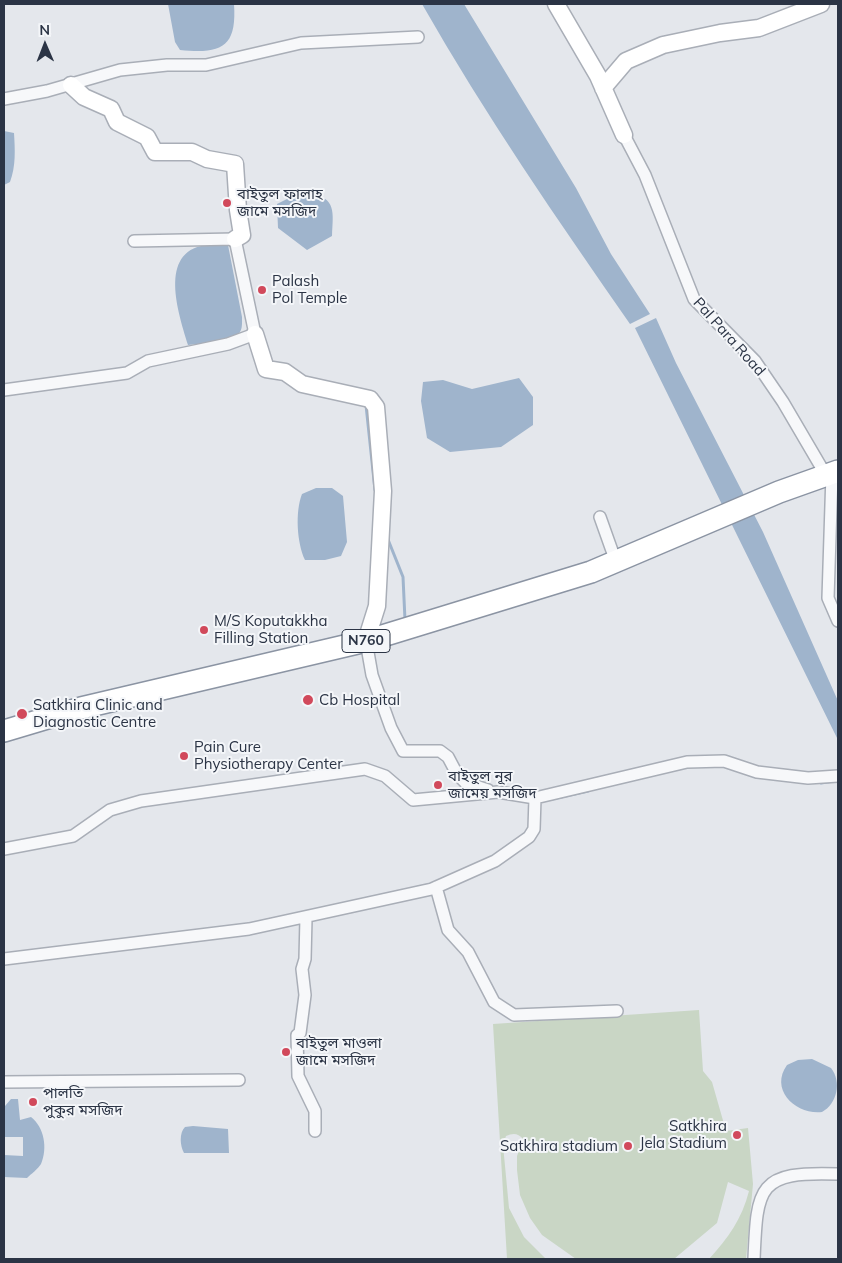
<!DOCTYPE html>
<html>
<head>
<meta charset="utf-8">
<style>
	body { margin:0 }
	#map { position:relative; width:842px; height:1263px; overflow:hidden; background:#e4e7ec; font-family:Mulish,sans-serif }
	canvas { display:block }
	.frame { position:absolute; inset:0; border:5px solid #2b3445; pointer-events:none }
	.north { position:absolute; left:20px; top:20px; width:50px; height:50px; -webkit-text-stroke:4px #f4f6f9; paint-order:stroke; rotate:359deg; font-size:14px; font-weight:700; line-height:20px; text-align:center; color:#2b3445 }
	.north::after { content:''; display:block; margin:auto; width:18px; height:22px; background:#2b3445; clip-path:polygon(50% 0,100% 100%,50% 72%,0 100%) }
</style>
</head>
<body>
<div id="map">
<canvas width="842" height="1263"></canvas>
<div class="frame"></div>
<div class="north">N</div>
</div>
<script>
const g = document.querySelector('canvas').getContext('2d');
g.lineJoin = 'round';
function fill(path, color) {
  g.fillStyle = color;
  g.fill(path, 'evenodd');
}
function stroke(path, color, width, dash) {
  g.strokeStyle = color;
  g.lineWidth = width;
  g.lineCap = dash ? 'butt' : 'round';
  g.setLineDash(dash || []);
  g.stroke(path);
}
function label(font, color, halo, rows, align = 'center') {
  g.font = font + ' Mulish,"Noto Sans Bengali",sans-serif';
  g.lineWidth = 4;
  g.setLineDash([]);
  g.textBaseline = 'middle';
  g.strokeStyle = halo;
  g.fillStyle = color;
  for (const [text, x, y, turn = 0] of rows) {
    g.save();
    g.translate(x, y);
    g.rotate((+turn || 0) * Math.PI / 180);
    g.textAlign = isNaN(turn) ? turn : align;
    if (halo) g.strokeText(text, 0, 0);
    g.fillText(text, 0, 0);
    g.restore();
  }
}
const green = new Path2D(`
	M 699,1010 L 703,1071 L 712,1082 L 726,1131 L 748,1128 L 753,1184 L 746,1259 L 709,1259 C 728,1238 742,1219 749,1191 L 728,1182 L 717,1223 L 674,1259 L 576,1259 L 542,1235 L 530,1218 L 520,1195 L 517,1170 L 517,1156 L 523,1139 C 518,1133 513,1133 506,1136 L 503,1145 L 509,1208 L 524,1237 L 546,1259 L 507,1259 L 493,1024 Z`);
const water = new Path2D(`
	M 168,4 L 234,4 C 237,48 221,54 180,50 L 175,42 Z
	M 422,4 L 464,4 L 576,188 L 611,254 L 650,314 L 630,324 C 557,219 485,115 422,4 Z
	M 4,131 L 14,133 C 15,150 16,166 10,182 L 4,185 Z
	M 309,193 C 337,198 333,212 332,236 L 307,250 L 278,228 L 277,204 L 297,194 Z
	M 228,245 L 242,317 C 242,324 243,332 236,336 C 227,342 199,344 188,345 C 180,318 158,256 201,246 C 209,244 219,245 228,245 Z
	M 656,318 L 676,363 L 763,532 L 838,701 L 838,740 L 635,328 Z
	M 519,378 L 533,397 L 533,425 L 501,447 L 450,452 L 427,438 L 421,401 L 423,382 L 443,380 L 472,389 Z
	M 316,488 L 332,488 L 343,496 L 347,542 L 341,556 L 325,560 L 305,560 C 297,543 295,512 302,494 Z
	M 812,1059 L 831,1068 C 842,1082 837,1104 822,1112 C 796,1115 769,1090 787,1065 L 798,1060 Z
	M 11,1099 L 18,1099 L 20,1120 L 31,1117 C 44,1127 48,1148 41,1164 C 38,1169 31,1174 27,1178 L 4,1177 L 4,1155 L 23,1156 L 23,1137 L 4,1137 L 5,1106 Z
	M 193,1126 L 228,1129 L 229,1153 L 184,1153 C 180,1146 179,1133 185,1127 Z`);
const stream = new Path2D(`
	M 366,405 L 375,490
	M 387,537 L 403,577 L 405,620
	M 821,783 L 834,781
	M 552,799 L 588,791`);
const street = new Path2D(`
	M 4,99 L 47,91 L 120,70 L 167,65 L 206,65 L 301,43 L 418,37
	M 624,135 L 645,175 L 694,299 L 755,361 L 783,402 L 827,477
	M 4,390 L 127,373 L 148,361 L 228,344 L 255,334 L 235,239 L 134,241
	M 832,474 L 828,598 L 838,621
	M 600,517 L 616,562
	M 366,641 L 372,675 L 391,728 L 403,751 L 440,751 L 448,757 L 457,774 L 466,783 L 488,790
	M 535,798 L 687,762 L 724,761 L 757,772 L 808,778 L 838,776
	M 4,849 L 73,836 L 110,810 L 141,801 L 365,769 L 385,776 L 413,800 L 498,792 L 535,798 L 534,829 L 529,837 L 495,861 L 432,889 L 249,929 L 4,959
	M 436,887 L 448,930 L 468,952 L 494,1002 L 514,1015 L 617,1011
	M 306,918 L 305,959 L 302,969 L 305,995 L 300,1033 L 297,1035 L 298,1076 L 315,1111 L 315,1131
	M 4,1082 L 239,1080
	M 754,1259 C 757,1186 758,1171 838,1174`);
const secondary = new Path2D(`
	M 556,4 L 598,76 L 624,135
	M 71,85 L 84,97 L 111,109 L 117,122 L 147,137 L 155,152 L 192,152 L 207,159 L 235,164 L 238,210 L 242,235 L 235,239
	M 603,88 L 626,61 L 663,45 L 720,33 L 759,28 L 821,4
	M 255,334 L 266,369 L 285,372 L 302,384 L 370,399 L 376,407 L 383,491 L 377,606 L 366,641`);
const highway = new Path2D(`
	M 4,731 L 81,708 L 366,641 L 591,572 L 779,492 L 838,471`);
const markers = [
	[227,203,5,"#d1495b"],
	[262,290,5,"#d1495b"],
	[204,630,5,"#d1495b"],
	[308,700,6,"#d1495b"],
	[22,714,6,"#d1495b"],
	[184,756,5,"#d1495b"],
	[438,785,5,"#d1495b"],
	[286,1052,5,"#d1495b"],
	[33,1102,5,"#d1495b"],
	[737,1135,5,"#d1495b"],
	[628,1146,5,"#d1495b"]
];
const shields = [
	[366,641,48]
];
const shieldNames = [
	["N760",366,641]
];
const poiNames = [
	["বাইতুল ফালাহ",237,194],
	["জামে মসজিদ",237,211],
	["Palash",272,281],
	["Pol Temple",272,298],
	["M/S Koputakkha",214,621],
	["Filling Station",214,638],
	["Cb Hospital",319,700],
	["Satkhira Clinic and",33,705],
	["Diagnostic Centre",33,722],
	["Pain Cure",194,747],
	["Physiotherapy Center",194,764],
	["বাইতুল নূর",448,776],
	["জামেয় মসজিদ",448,793],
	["বাইতুল মাওলা",296,1043],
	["জামে মসজিদ",296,1060],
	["পালতি",43,1093],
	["পুকুর মসজিদ",43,1110],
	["Satkhira",727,1126,"right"],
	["Jela Stadium",727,1143,"right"],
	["Satkhira stadium",618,1146,"right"]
];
const streetNames = [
	["Pal Para Road",729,337,48]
];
fill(green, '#c9d6c5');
fill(water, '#9fb4cc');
stroke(stream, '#9fb4cc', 3);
stroke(street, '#a9aeb7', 14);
stroke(secondary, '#a9aeb7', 19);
stroke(highway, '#8b94a3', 24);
stroke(street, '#f7f8fa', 11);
stroke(secondary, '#fff', 16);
stroke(highway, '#fff', 21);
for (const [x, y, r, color] of markers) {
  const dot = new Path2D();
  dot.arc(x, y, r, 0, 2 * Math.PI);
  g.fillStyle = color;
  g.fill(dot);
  stroke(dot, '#f4f6f9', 2);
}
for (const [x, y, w] of shields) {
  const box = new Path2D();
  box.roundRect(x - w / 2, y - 11.5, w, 23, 4);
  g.fillStyle = '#f4f6f9';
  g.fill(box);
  stroke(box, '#2b3445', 1);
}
label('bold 14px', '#2b3445', null, shieldNames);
label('15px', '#2b3445', '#f4f6f9', poiNames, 'left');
label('15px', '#2b3445', '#f4f6f9', streetNames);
</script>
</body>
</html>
